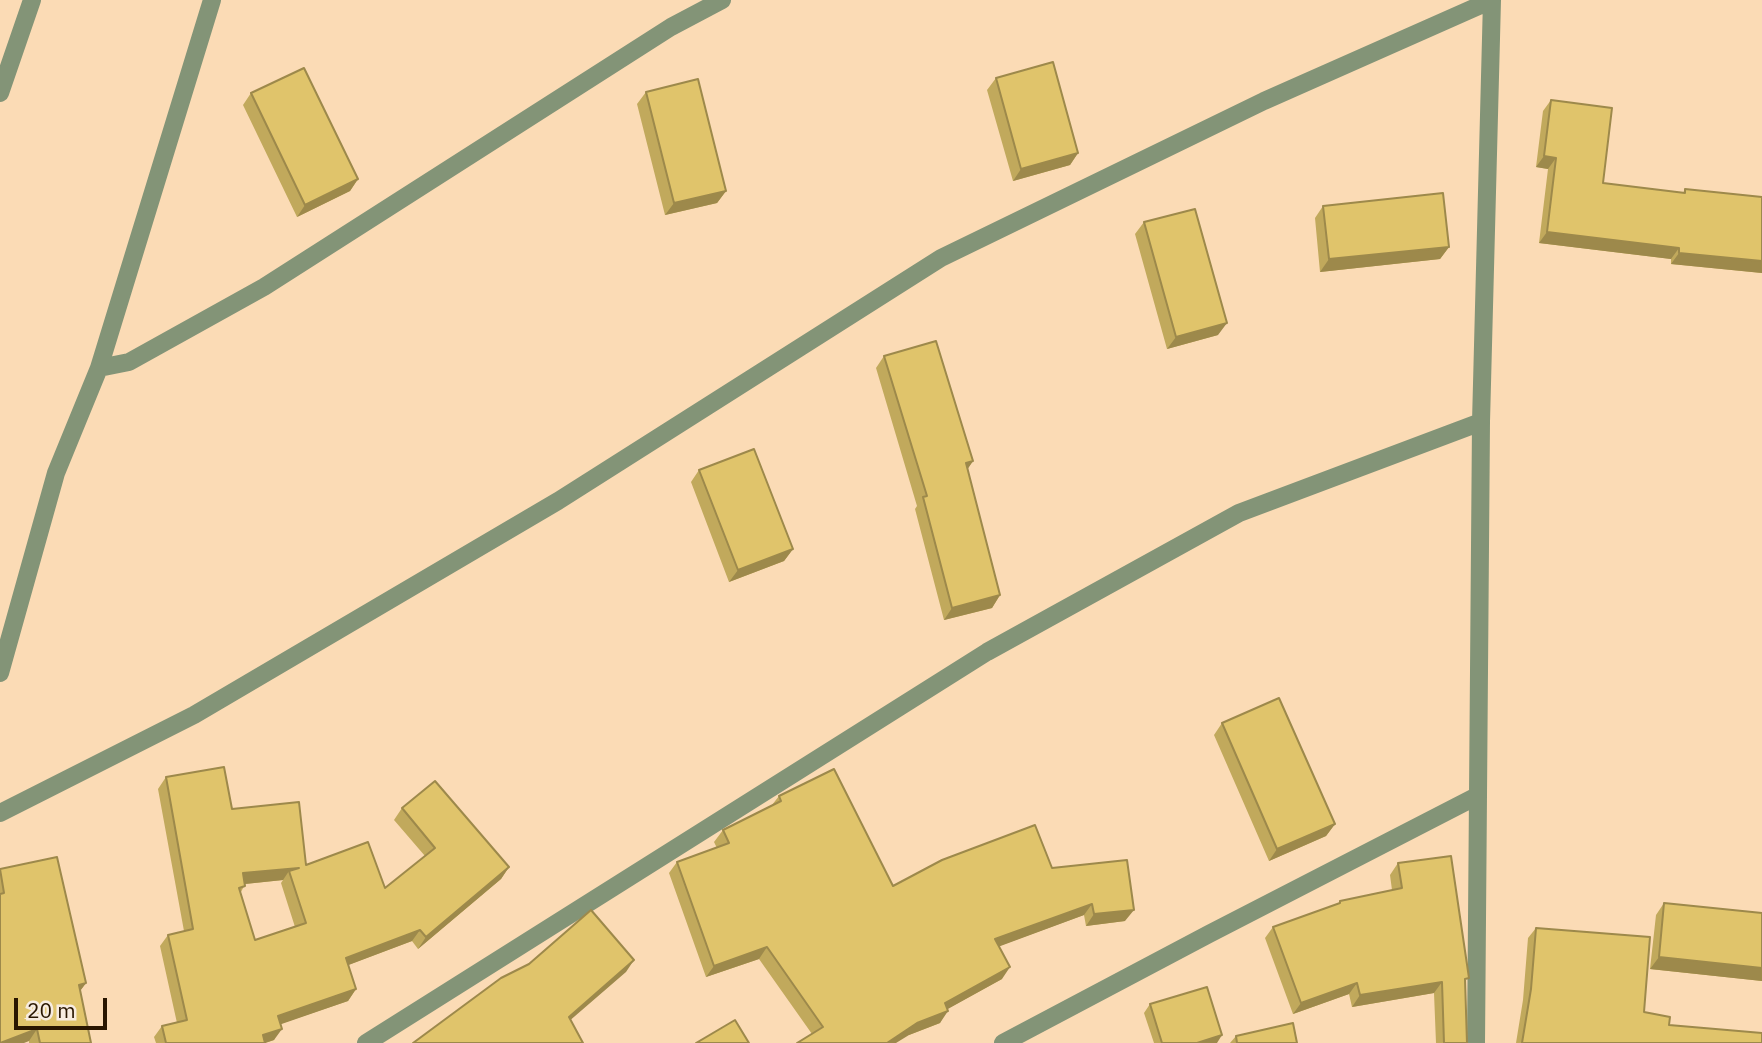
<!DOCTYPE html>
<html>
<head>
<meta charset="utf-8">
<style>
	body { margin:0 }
	#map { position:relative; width:1762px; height:1043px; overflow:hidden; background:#fbdbb5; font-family:"IBM Plex Sans",sans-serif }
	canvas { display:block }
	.scale { position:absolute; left:14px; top:998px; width:93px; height:32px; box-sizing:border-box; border:4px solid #291600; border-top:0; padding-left:9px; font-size:21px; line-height:24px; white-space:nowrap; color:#291600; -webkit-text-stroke:5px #f7ece0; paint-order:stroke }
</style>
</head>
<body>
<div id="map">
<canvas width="1762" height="1043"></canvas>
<div class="scale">20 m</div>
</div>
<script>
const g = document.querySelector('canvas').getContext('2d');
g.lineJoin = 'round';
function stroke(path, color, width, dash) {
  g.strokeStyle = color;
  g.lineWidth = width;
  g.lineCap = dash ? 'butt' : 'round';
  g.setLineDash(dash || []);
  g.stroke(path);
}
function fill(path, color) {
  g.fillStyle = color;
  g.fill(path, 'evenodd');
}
const street = new Path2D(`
	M 0,93 L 32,0
	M 99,368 L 129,362 L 264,287 L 671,27 L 722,0
	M 0,673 L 56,473 L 99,368 L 212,0
	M 0,813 L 194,715 L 558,501 L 941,258 L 1264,101 L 1492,0
	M 366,1043 L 987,652 L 1239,513 L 1481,422
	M 1003,1043 L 1209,934 L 1477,796
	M 1476,1043 L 1481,422 L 1492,0`);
const wall = new Path2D(`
	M 996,78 L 1078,153 L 1070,165 L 1013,181 L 987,90 Z
	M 646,92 L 726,191 L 717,203 L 665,215 L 637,104 Z
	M 251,93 L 358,179 L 350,191 L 297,217 L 243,105 Z
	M 1551,100 L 1603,183 L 1683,193 L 1685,189 L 1762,197 L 1762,273 L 1671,264 L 1671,259 L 1539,243 L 1548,169 L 1536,167 L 1543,111 Z
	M 1323,206 L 1449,247 L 1440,259 L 1320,272 L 1315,218 Z
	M 1144,222 L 1218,335 L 1167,349 L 1135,234 Z
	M 884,356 L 973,461 L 967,469 L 1000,595 L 992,608 L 944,620 L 915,509 L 917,506 L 876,368 Z
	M 699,470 L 793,549 L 784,561 L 729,582 L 691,482 Z
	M 1222,723 L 1335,824 L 1326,836 L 1269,861 L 1214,735 Z
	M 166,777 L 232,809 L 306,865 L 385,888 L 425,856 L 394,820 L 402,808 L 509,867 L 501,879 L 418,949 L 412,941 L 348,965 L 356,989 L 348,1001 L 280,1024 L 274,1040 L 265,1043 L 156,1043 L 154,1037 L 162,1026 L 177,1023 L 160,946 L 168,935 L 184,931 L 158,789 ZM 283,880 L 281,883 L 295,927 L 255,940 L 240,894 L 245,884 Z
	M 779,796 L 893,886 L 1052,868 L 1125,921 L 1086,926 L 1084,915 L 999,946 L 1002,979 L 947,1009 L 940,1023 L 909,1035 L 812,1034 L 759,959 L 706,977 L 669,873 L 677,862 L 717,848 L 714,842 L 723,830 L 772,805 Z
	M 1398,863 L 1465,983 L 1467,1043 L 1436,1043 L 1434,993 L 1352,1007 L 1349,994 L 1293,1014 L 1265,938 L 1273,927 L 1338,904 L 1340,901 L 1392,890 L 1390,875 Z
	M 0,869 L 86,983 L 80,991 L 91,1043 L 29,1043 L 29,1041 L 0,1043 Z
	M 1664,903 L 1762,913 L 1762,981 L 1650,969 L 1656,915 Z
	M 1536,928 L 1644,1012 L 1669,1025 L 1762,1043 L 1516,1043 L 1523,1000 L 1528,938 Z
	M 1150,1004 L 1217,1043 L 1154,1043 L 1144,1013 Z
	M 1236,1036 L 1297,1043 L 1230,1043 Z`);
const shadedWall = new Path2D(`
	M 1078,153 L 1070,165 L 1013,181 L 1021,169 Z
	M 1544,156 L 1556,158 L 1548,169 L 1536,167 Z
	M 358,179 L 350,191 L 297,217 L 305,205 Z
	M 726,191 L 717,203 L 665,215 L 674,203 Z
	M 1547,232 L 1679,248 L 1671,259 L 1539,243 Z
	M 1449,247 L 1440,259 L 1320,272 L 1329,259 Z
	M 1679,253 L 1762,261 L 1762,273 L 1671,264 Z
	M 1227,323 L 1218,335 L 1167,349 L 1176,337 Z
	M 973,461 L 965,473 L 966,463 Z
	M 793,549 L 784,561 L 729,582 L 738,570 Z
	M 1000,595 L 992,608 L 944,620 L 952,608 Z
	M 1335,824 L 1326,836 L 1269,861 L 1277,849 Z
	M 509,867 L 501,879 L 418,949 L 426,937 Z
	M 299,868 L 289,871 L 283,880 L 235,885 L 243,873 Z
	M 1092,904 L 1084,915 L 987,951 L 995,939 Z
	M 1134,910 L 1125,921 L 1086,926 L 1094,914 Z
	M 420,930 L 412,941 L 338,969 L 346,958 Z
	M 767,947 L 759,959 L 706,977 L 714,966 Z
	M 1659,957 L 1762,968 L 1762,981 L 1650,969 Z
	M 634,960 L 626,972 L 560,1029 L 569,1017 Z
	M 1010,967 L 1002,979 L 937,1015 L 945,1003 Z
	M 1442,982 L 1434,993 L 1352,1007 L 1360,995 Z
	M 86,983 L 77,995 L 79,985 Z
	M 1357,983 L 1349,994 L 1293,1014 L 1301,1003 Z
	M 356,989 L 348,1001 L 270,1028 L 278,1016 Z
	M 948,1011 L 940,1023 L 909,1035 L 896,1043 L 887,1043 L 917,1023 Z
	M 37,1029 L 29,1041 L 24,1043 L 0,1043 Z
	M 282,1029 L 274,1040 L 265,1043 L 263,1035 Z
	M 1222,1035 L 1217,1043 L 1197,1043 Z`);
const building = new Path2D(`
	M 1053,62 L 1078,153 L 1021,169 L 996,78 Z
	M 304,68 L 358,179 L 305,205 L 251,93 Z
	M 698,79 L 726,191 L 674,203 L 646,92 Z
	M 1551,100 L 1612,108 L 1603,183 L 1685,193 L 1685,189 L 1762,197 L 1762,261 L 1679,253 L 1679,248 L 1547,232 L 1556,158 L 1544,156 Z
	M 1443,193 L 1449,247 L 1329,259 L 1323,206 Z
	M 1195,209 L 1227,323 L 1176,337 L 1144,222 Z
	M 936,341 L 973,461 L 966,463 L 1000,595 L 952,608 L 923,497 L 927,496 L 884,356 Z
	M 754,449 L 793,549 L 738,570 L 699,470 Z
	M 1279,698 L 1335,824 L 1277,849 L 1222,723 Z
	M 224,767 L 232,809 L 299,802 L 306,865 L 368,842 L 385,888 L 435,848 L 402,808 L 435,781 L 509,867 L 426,937 L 420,930 L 346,958 L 356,989 L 278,1016 L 282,1029 L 263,1035 L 265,1043 L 166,1043 L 162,1026 L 187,1020 L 168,935 L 193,929 L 166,777 ZM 299,868 L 289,871 L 306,923 L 255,940 L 239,888 L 245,886 L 243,873 Z
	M 834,769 L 893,886 L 942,860 L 1035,825 L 1052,868 L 1127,860 L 1134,910 L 1094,914 L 1092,904 L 995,939 L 1010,967 L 945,1003 L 948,1011 L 917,1023 L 887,1043 L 797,1043 L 823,1027 L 767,947 L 714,966 L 677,862 L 729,843 L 723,830 L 781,801 L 779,796 Z
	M 1451,856 L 1469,978 L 1465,979 L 1467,1043 L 1444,1043 L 1442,982 L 1360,995 L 1357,983 L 1301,1003 L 1273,927 L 1340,903 L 1340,901 L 1402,888 L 1398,863 Z
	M 57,857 L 86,983 L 79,985 L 91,1043 L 40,1043 L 37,1029 L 0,1043 L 0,894 L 4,893 L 0,869 Z
	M 1664,903 L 1762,913 L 1762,968 L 1659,957 Z
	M 591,910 L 634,960 L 569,1017 L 583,1043 L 413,1043 L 501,978 L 529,964 Z
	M 1536,928 L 1650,937 L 1644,1012 L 1670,1017 L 1669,1025 L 1762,1033 L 1762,1043 L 1522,1043 L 1531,989 Z
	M 1207,987 L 1222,1035 L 1197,1043 L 1162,1043 L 1150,1004 Z
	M 735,1020 L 749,1043 L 696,1043 Z
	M 1293,1023 L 1297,1043 L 1237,1043 L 1236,1036 Z`);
stroke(street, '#839477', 18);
fill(wall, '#c1a95c');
fill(shadedWall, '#9d894b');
fill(building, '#e0c46b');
stroke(building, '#9d894b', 2);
</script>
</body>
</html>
